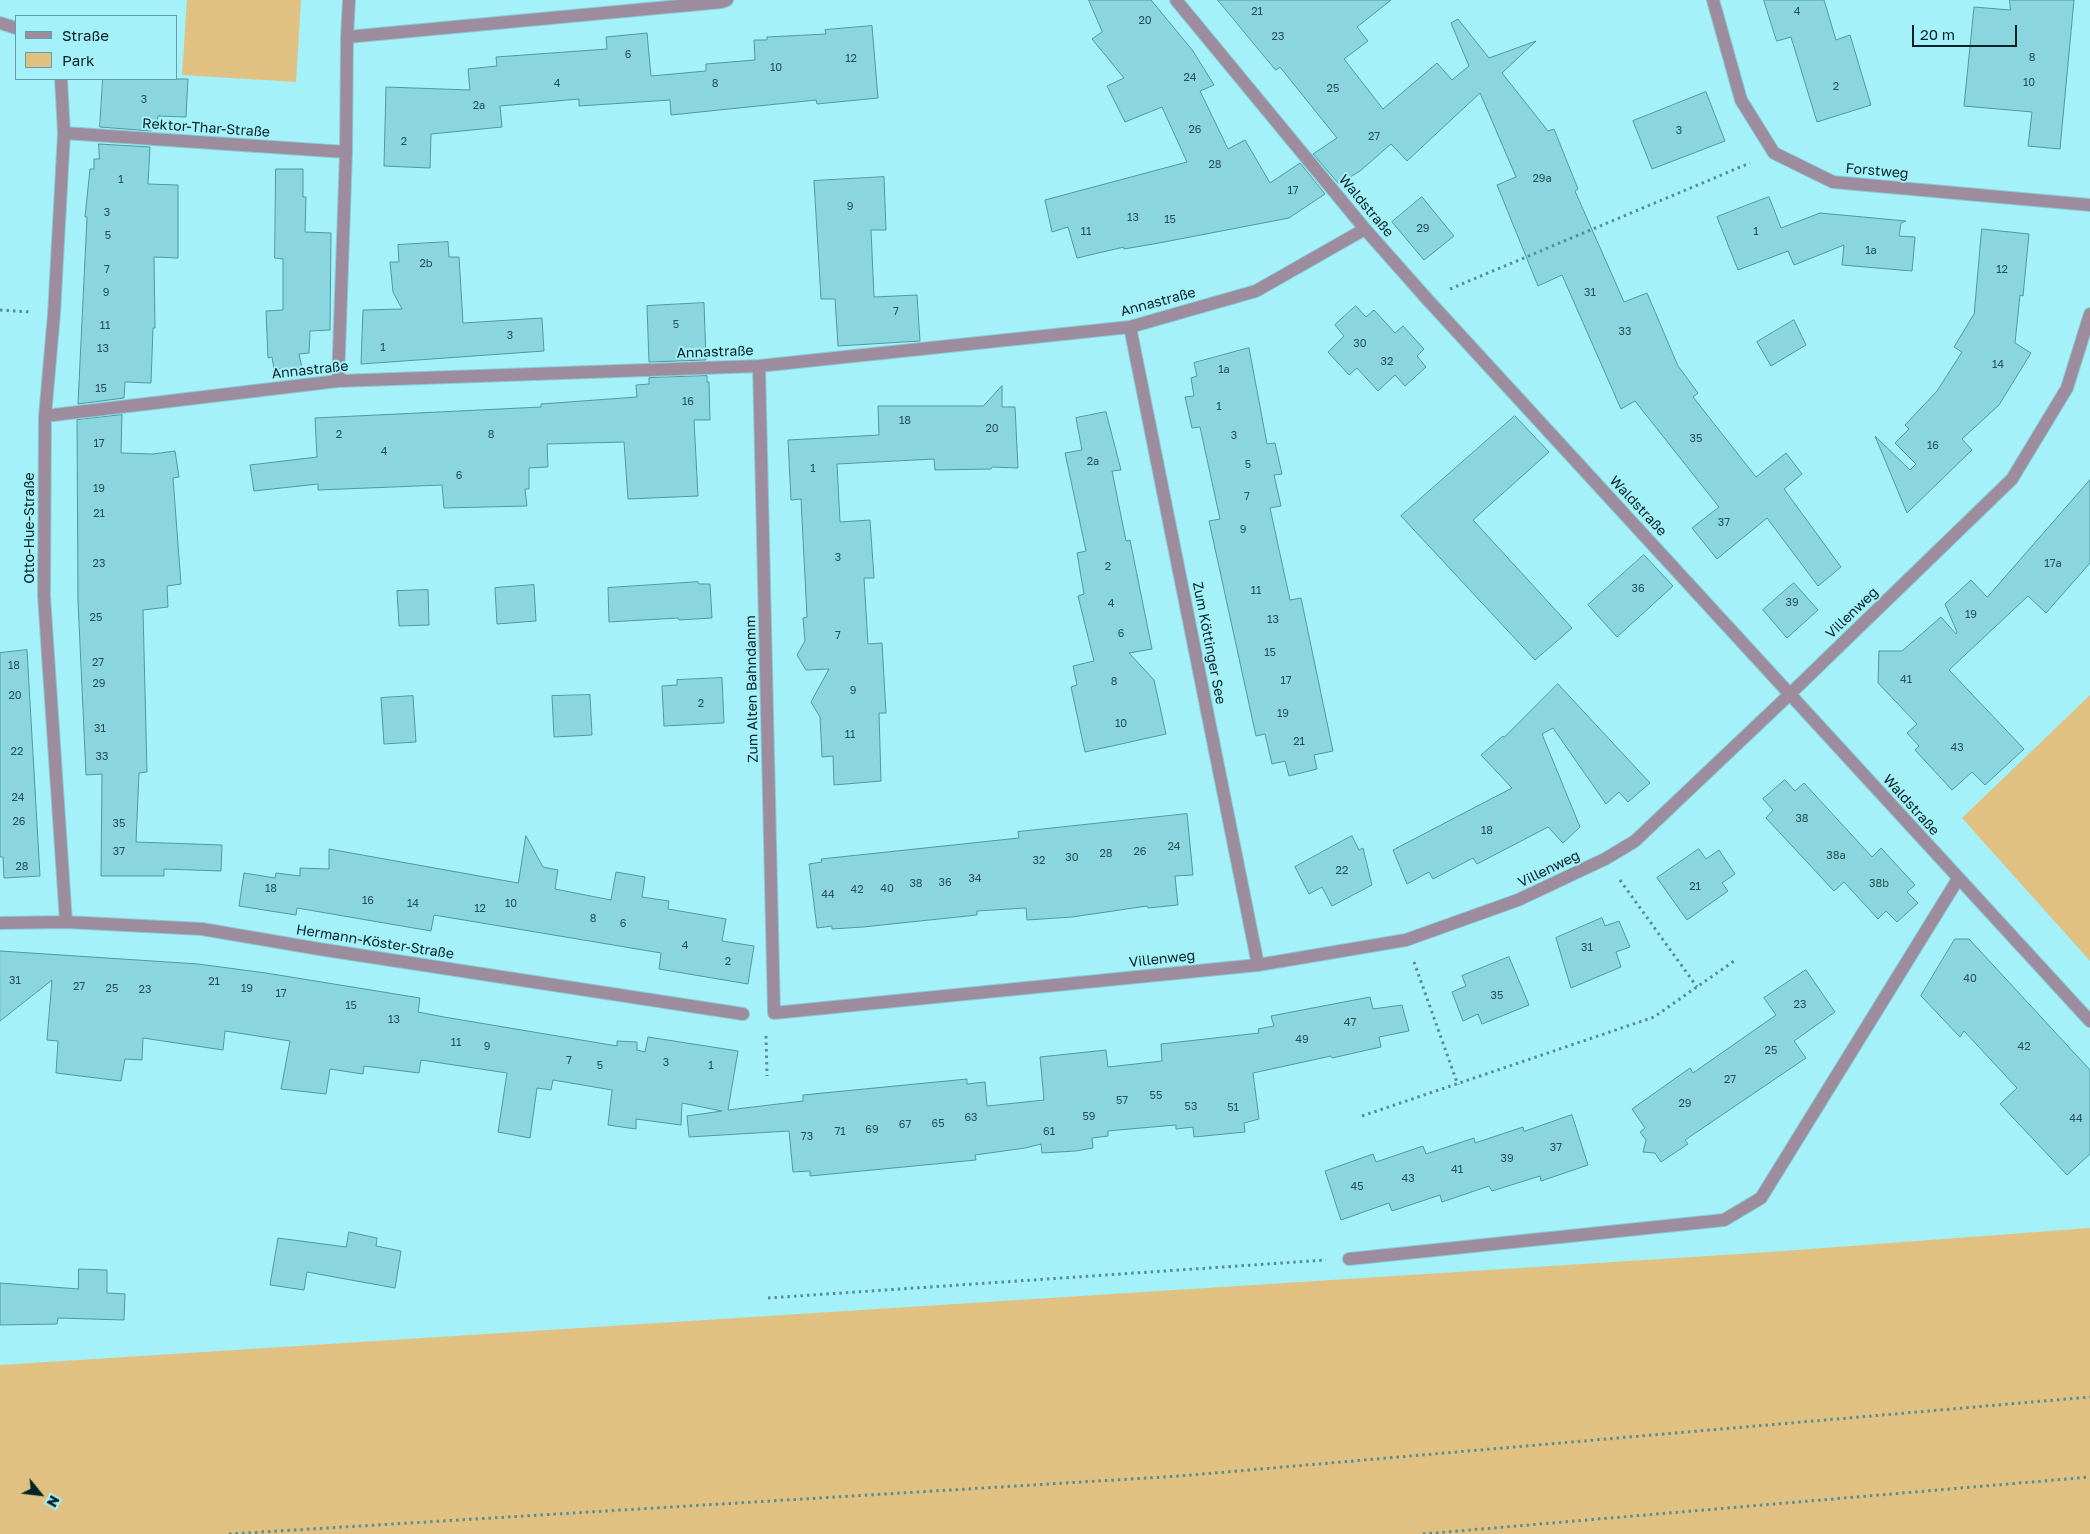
<!DOCTYPE html>
<html>
<head>
<meta charset="utf-8">
<style>
	body { margin:0 }
	#map { position:relative; width:2090px; height:1534px; overflow:hidden; background:#a5f1f9; font-family:"Golos Text",sans-serif }
	canvas { display:block }
	.legend { position:absolute; left:15px; top:15px; width:162px; height:65px; box-sizing:border-box; background:#a5f1f9; border:1px solid #649fa5; margin:0; padding:6px 9px; list-style:none; font-size:15px; color:#032326 }
	.legend li { display:flex; align-items:center; gap:10px; height:25px }
	.legend b { width:25px; border:1px solid #649fa5 }
	.north { position:absolute; left:15px; top:1469px; width:50px; height:50px; -webkit-text-stroke:4px #a5f1f9; paint-order:stroke; rotate:119deg; font-size:14px; font-weight:700; line-height:20px; text-align:center; color:#032326 }
	.north::after { content:''; display:block; margin:auto; width:18px; height:22px; background:#032326; clip-path:polygon(50% 0,100% 100%,50% 72%,0 100%) }
	.scale { position:absolute; left:1912px; top:25px; width:105px; height:22px; box-sizing:border-box; border:2px solid #032326; border-top:0; padding-left:6px; font-size:15px; line-height:18px; white-space:nowrap; color:#032326; -webkit-text-stroke:4px #a5f1f9; paint-order:stroke }
</style>
</head>
<body>
<div id="map">
<canvas width="2090" height="1534"></canvas>
<ul class="legend">
<li><b style="height:6px;background:#9d8c9e"></b>Straße</li>
<li><b style="height:14px;background:#e1c181"></b>Park</li>
</ul>
<div class="north">N</div>
<div class="scale">20 m</div>
</div>
<script>
const g = document.querySelector('canvas').getContext('2d');
g.lineJoin = 'round';
function fill(path, color) {
  g.fillStyle = color;
  g.fill(path, 'evenodd');
}
function stroke(path, color, width, dash) {
  g.strokeStyle = color;
  g.lineWidth = width;
  g.lineCap = dash ? 'butt' : 'round';
  g.setLineDash(dash || []);
  g.stroke(path);
}
function label(font, color, halo, rows, align = 'center') {
  g.font = font + ' "Golos Text",sans-serif';
  g.lineWidth = 4;
  g.setLineDash([]);
  g.textBaseline = 'middle';
  g.strokeStyle = halo;
  g.fillStyle = color;
  for (const [text, x, y, turn = 0] of rows) {
    g.save();
    g.translate(x, y);
    g.rotate((+turn || 0) * Math.PI / 180);
    g.textAlign = isNaN(turn) ? turn : align;
    if (halo) g.strokeText(text, 0, 0);
    g.fillText(text, 0, 0);
    g.restore();
  }
}
const green = new Path2D(`
	M 187,0 L 301,0 L 296,82 L 182,75 Z
	M 2090,695 L 2090,961 L 1962,818 Z
	M 2090,1228 L 2090,1534 L 0,1534 L 0,1365 L 1770,1252 Z`);
const building = new Path2D(`
	M 1089,0 L 1151,0 L 1193,51 L 1214,85 L 1200,91 L 1228,149 L 1245,140 L 1270,183 L 1300,163 L 1325,194 L 1289,218 L 1159,243 L 1124,249 L 1124,247 L 1077,258 L 1068,227 L 1052,232 L 1045,200 L 1187,162 L 1162,107 L 1125,122 L 1107,86 L 1124,78 L 1092,39 L 1102,32 Z
	M 1218,0 L 1391,0 L 1357,27 L 1368,41 L 1344,59 L 1383,109 L 1437,63 L 1452,80 L 1469,66 L 1451,23 L 1458,19 L 1489,58 L 1536,41 L 1502,73 L 1548,131 L 1554,129 L 1578,189 L 1575,191 L 1624,302 L 1647,293 L 1678,366 L 1698,393 L 1693,397 L 1756,477 L 1786,453 L 1802,474 L 1784,489 L 1841,567 L 1818,586 L 1767,518 L 1717,559 L 1692,528 L 1719,507 L 1635,401 L 1621,409 L 1562,275 L 1538,286 L 1497,185 L 1516,177 L 1480,93 L 1407,161 L 1391,144 L 1360,171 L 1339,184 L 1313,154 L 1337,138 L 1280,67 L 1276,70 Z
	M 1764,0 L 1824,0 L 1836,40 L 1850,35 L 1871,105 L 1817,122 L 1791,37 L 1777,41 Z
	M 2010,0 L 2074,0 L 2060,149 L 2028,146 L 2032,112 L 1964,106 L 1974,7 L 2010,10 Z
	M 872,26 L 878,98 L 817,104 L 816,100 L 671,115 L 670,100 L 579,106 L 579,99 L 500,106 L 502,127 L 431,134 L 430,168 L 384,166 L 386,87 L 470,90 L 468,69 L 497,66 L 496,57 L 607,49 L 606,37 L 647,33 L 651,76 L 706,71 L 706,64 L 755,60 L 754,40 L 767,40 L 767,37 L 826,34 L 825,30 Z
	M 103,79 L 188,79 L 186,117 L 158,116 L 157,122 L 151,122 L 151,131 L 100,127 Z
	M 1706,92 L 1725,141 L 1652,169 L 1633,121 Z
	M 99,144 L 150,147 L 148,184 L 178,185 L 178,258 L 154,257 L 155,328 L 153,328 L 151,383 L 125,382 L 124,398 L 78,404 L 87,217 L 85,217 L 90,169 L 94,169 L 94,159 L 99,159 Z
	M 276,169 L 303,169 L 303,197 L 306,197 L 305,232 L 331,233 L 330,330 L 310,331 L 309,353 L 299,354 L 302,368 L 274,369 L 272,357 L 268,358 L 266,311 L 283,310 L 283,259 L 275,258 Z
	M 884,177 L 886,230 L 871,230 L 874,297 L 917,295 L 920,341 L 838,346 L 835,299 L 821,299 L 814,181 Z
	M 1422,197 L 1454,236 L 1424,260 L 1392,222 Z
	M 1769,197 L 1781,228 L 1820,213 L 1906,221 L 1901,223 L 1899,236 L 1915,237 L 1912,271 L 1842,265 L 1844,245 L 1794,265 L 1788,251 L 1738,270 L 1717,217 Z
	M 1982,229 L 2029,234 L 2023,296 L 2020,295 L 2015,343 L 2031,353 L 1999,405 L 1962,439 L 1972,450 L 1907,513 L 1875,436 L 1910,470 L 1916,464 L 1895,443 L 1909,429 L 1905,425 L 1937,391 L 1962,352 L 1954,347 L 1974,314 Z
	M 448,242 L 449,257 L 459,257 L 463,323 L 542,318 L 544,351 L 361,364 L 363,310 L 402,309 L 393,292 L 390,262 L 399,262 L 398,245 Z
	M 704,303 L 706,360 L 649,362 L 647,306 Z
	M 1356,306 L 1366,317 L 1374,310 L 1395,333 L 1403,326 L 1424,349 L 1417,356 L 1426,367 L 1405,386 L 1395,375 L 1378,391 L 1357,368 L 1349,375 L 1328,352 L 1344,336 L 1335,325 Z
	M 1794,320 L 1806,345 L 1771,366 L 1757,342 Z
	M 1249,348 L 1267,444 L 1275,443 L 1282,474 L 1274,475 L 1281,506 L 1270,508 L 1283,568 L 1290,600 L 1301,598 L 1333,751 L 1314,755 L 1317,769 L 1289,776 L 1285,761 L 1272,764 L 1265,734 L 1256,736 L 1209,521 L 1220,519 L 1200,427 L 1192,428 L 1185,397 L 1194,396 L 1191,378 L 1197,376 L 1194,363 Z
	M 707,376 L 707,382 L 709,382 L 710,420 L 694,420 L 698,496 L 628,499 L 624,442 L 547,444 L 548,467 L 529,468 L 529,489 L 525,489 L 527,506 L 444,508 L 442,485 L 318,490 L 318,484 L 254,491 L 250,465 L 317,457 L 315,418 L 541,407 L 541,404 L 637,397 L 636,385 L 649,384 L 649,378 Z
	M 1002,386 L 1002,407 L 1015,407 L 1018,468 L 992,467 L 991,469 L 935,470 L 934,459 L 837,464 L 840,522 L 870,520 L 874,578 L 864,578 L 868,644 L 882,643 L 886,713 L 879,713 L 881,781 L 834,785 L 833,756 L 822,757 L 820,717 L 811,702 L 829,669 L 806,670 L 797,655 L 805,641 L 803,618 L 807,617 L 801,499 L 791,500 L 788,440 L 879,435 L 878,406 L 983,406 Z
	M 1106,412 L 1121,470 L 1112,471 L 1126,541 L 1130,540 L 1152,649 L 1129,653 L 1154,680 L 1166,734 L 1085,752 L 1071,687 L 1077,685 L 1073,666 L 1094,661 L 1078,596 L 1084,594 L 1077,553 L 1086,551 L 1065,453 L 1082,450 L 1076,418 Z
	M 122,415 L 121,453 L 153,454 L 175,451 L 179,477 L 173,478 L 181,584 L 167,586 L 168,607 L 143,610 L 147,772 L 139,773 L 136,842 L 222,845 L 221,871 L 164,869 L 164,876 L 101,876 L 102,774 L 86,775 L 78,601 L 77,420 Z
	M 1515,416 L 1549,452 L 1473,520 L 1572,628 L 1535,660 L 1401,516 Z
	M 2090,480 L 2090,563 L 2046,613 L 2028,596 L 1949,670 L 2024,749 L 1985,785 L 1972,772 L 1952,790 L 1915,750 L 1919,746 L 1907,733 L 1917,724 L 1878,683 L 1879,651 L 1902,651 L 1941,617 L 1956,634 L 1957,632 L 1945,604 L 1971,580 L 1987,597 Z
	M 1644,555 L 1673,586 L 1617,637 L 1588,605 Z
	M 698,582 L 699,584 L 710,584 L 712,618 L 679,620 L 678,618 L 609,622 L 608,588 Z
	M 1794,583 L 1818,610 L 1787,638 L 1763,610 Z
	M 534,585 L 536,621 L 497,624 L 495,588 Z
	M 428,590 L 429,625 L 399,626 L 397,591 Z
	M 27,650 L 40,876 L 4,878 L 3,857 L 0,857 L 0,653 Z
	M 722,678 L 724,723 L 664,726 L 662,686 L 677,685 L 677,680 Z
	M 1558,684 L 1650,783 L 1628,802 L 1619,792 L 1606,804 L 1553,728 L 1542,734 L 1580,827 L 1563,843 L 1548,827 L 1477,864 L 1473,858 L 1433,879 L 1429,872 L 1407,884 L 1393,850 L 1512,788 L 1481,755 L 1503,736 L 1504,737 Z
	M 590,695 L 592,735 L 554,737 L 552,696 Z
	M 413,696 L 416,742 L 384,744 L 381,698 Z
	M 1785,780 L 1795,791 L 1804,783 L 1872,857 L 1881,848 L 1915,885 L 1907,892 L 1918,903 L 1897,922 L 1886,911 L 1878,919 L 1844,882 L 1834,891 L 1766,818 L 1773,810 L 1763,799 Z
	M 1187,814 L 1193,875 L 1175,876 L 1178,905 L 1148,908 L 1147,906 L 1072,917 L 1027,920 L 1026,908 L 977,911 L 977,915 L 863,927 L 832,929 L 832,926 L 817,928 L 809,864 L 822,862 L 821,859 L 1019,838 L 1018,832 Z
	M 526,836 L 543,867 L 558,870 L 555,889 L 611,900 L 616,872 L 645,877 L 642,897 L 669,901 L 668,909 L 726,919 L 722,941 L 754,946 L 748,984 L 659,969 L 661,953 L 434,915 L 431,931 L 297,908 L 296,915 L 239,906 L 244,873 L 275,878 L 276,873 L 300,876 L 300,868 L 329,869 L 329,849 L 518,883 Z
	M 1352,836 L 1359,850 L 1363,848 L 1372,885 L 1332,906 L 1322,887 L 1309,894 L 1295,867 Z
	M 1699,849 L 1706,859 L 1719,850 L 1735,874 L 1722,883 L 1728,891 L 1687,920 L 1657,878 Z
	M 1602,918 L 1605,926 L 1619,921 L 1630,947 L 1616,952 L 1621,967 L 1571,988 L 1556,938 Z
	M 1955,939 L 1969,939 L 2090,1070 L 2090,1154 L 2067,1175 L 2000,1104 L 2017,1088 L 1964,1031 L 1960,1037 L 1921,996 Z
	M 0,951 L 198,964 L 266,973 L 420,998 L 418,1012 L 444,1017 L 617,1046 L 617,1041 L 637,1042 L 637,1050 L 645,1052 L 648,1037 L 738,1051 L 728,1110 L 803,1101 L 803,1095 L 967,1079 L 967,1084 L 985,1082 L 987,1106 L 1044,1100 L 1040,1057 L 1106,1050 L 1108,1067 L 1162,1061 L 1161,1044 L 1259,1033 L 1258,1029 L 1274,1026 L 1271,1016 L 1370,997 L 1373,1009 L 1402,1005 L 1409,1031 L 1379,1037 L 1381,1047 L 1332,1058 L 1331,1056 L 1253,1073 L 1259,1119 L 1244,1123 L 1245,1132 L 1194,1137 L 1193,1127 L 1176,1129 L 1176,1125 L 1141,1128 L 1108,1131 L 1108,1136 L 1092,1138 L 1093,1148 L 1076,1151 L 1042,1153 L 1041,1144 L 1025,1148 L 975,1155 L 976,1160 L 810,1176 L 810,1171 L 793,1172 L 789,1131 L 689,1137 L 687,1116 L 722,1111 L 682,1103 L 681,1125 L 636,1119 L 636,1129 L 608,1125 L 612,1090 L 553,1080 L 551,1090 L 537,1088 L 530,1138 L 498,1132 L 507,1073 L 421,1060 L 419,1073 L 364,1066 L 363,1074 L 330,1069 L 326,1094 L 281,1089 L 290,1041 L 225,1031 L 223,1050 L 143,1038 L 142,1060 L 125,1059 L 121,1081 L 56,1073 L 58,1041 L 47,1040 L 52,980 L 0,1021 Z
	M 1509,957 L 1529,1005 L 1482,1024 L 1478,1014 L 1463,1021 L 1452,992 L 1466,986 L 1462,976 Z
	M 1806,970 L 1835,1012 L 1794,1041 L 1806,1058 L 1685,1140 L 1688,1144 L 1661,1162 L 1655,1153 L 1643,1152 L 1646,1140 L 1640,1132 L 1645,1128 L 1632,1109 L 1690,1068 L 1693,1073 L 1776,1015 L 1764,998 Z
	M 1572,1115 L 1588,1165 L 1541,1181 L 1540,1176 L 1492,1191 L 1489,1186 L 1442,1202 L 1440,1195 L 1392,1211 L 1389,1203 L 1341,1220 L 1325,1171 L 1373,1154 L 1376,1162 L 1423,1146 L 1426,1154 L 1474,1138 L 1475,1143 L 1523,1127 L 1524,1131 Z
	M 349,1232 L 377,1238 L 376,1246 L 401,1251 L 395,1288 L 307,1272 L 304,1290 L 270,1285 L 278,1238 L 346,1247 Z
	M 79,1269 L 107,1270 L 107,1293 L 125,1294 L 124,1320 L 58,1318 L 57,1324 L 0,1325 L 0,1283 L 78,1289 Z`);
const path = new Path2D(`
	M 1450,289 L 1750,163
	M 0,310 L 31,312
	M 1620,880 L 1697,987
	M 1414,962 L 1458,1085
	M 766,1036 L 767,1076
	M 1362,1116 L 1654,1017 L 1734,961
	M 768,1298 L 1326,1260
	M 229,1534 L 1180,1476 L 2090,1397
	M 1423,1534 L 2090,1477`);
const lane = new Path2D(`
	M 347,37 L 349,0
	M 1349,1259 L 1724,1220 L 1761,1198 L 1958,879`);
const street = new Path2D(`
	M 1176,0 L 1365,229 L 1427,299 L 2090,1021
	M 1713,0 L 1741,100 L 1774,153 L 1833,182 L 2090,205
	M 0,23 L 16,28
	M 61,79 L 64,133 L 54,314 L 45,416 L 44,596 L 66,922
	M 64,133 L 346,152 L 338,381
	M 346,152 L 347,37 L 722,2 L 727,0
	M 1130,327 L 1258,965
	M 759,366 L 774,1013 L 1258,965 L 1406,940 L 1518,900 L 1605,859 L 1635,841 L 1790,694 L 2012,479 L 2067,388 L 2090,314
	M 45,416 L 338,381 L 759,366 L 1130,327 L 1256,291 L 1365,229
	M 0,923 L 66,922 L 202,929 L 319,949 L 743,1014`);
const numberNames = [
	["21",1257,12],
	["4",1797,12],
	["20",1145,21],
	["23",1278,37],
	["6",628,55],
	["8",2032,58],
	["12",851,59],
	["10",776,68],
	["24",1190,78],
	["10",2029,83],
	["4",557,84],
	["8",715,84],
	["2",1836,87],
	["25",1333,89],
	["3",144,100],
	["2a",479,106],
	["26",1195,130],
	["3",1679,131],
	["27",1374,137],
	["2",404,142],
	["28",1215,165],
	["29a",1542,179],
	["1",121,180],
	["17",1293,191],
	["9",850,207],
	["3",107,213],
	["13",1133,218],
	["15",1170,220],
	["29",1423,229],
	["11",1086,232],
	["1",1756,232],
	["5",108,236],
	["1a",1871,251],
	["2b",426,264],
	["7",107,270],
	["12",2002,270],
	["9",106,293],
	["31",1590,293],
	["7",896,312],
	["5",676,325],
	["11",105,326],
	["33",1625,332],
	["3",510,336],
	["30",1360,344],
	["1",383,348],
	["13",103,349],
	["32",1387,362],
	["14",1998,365],
	["1a",1224,370],
	["15",101,389],
	["16",688,402],
	["1",1219,407],
	["18",905,421],
	["20",992,429],
	["2",339,435],
	["8",491,435],
	["3",1234,436],
	["35",1696,439],
	["17",99,444],
	["16",1933,446],
	["4",384,452],
	["2a",1093,462],
	["5",1248,465],
	["1",813,469],
	["6",459,476],
	["19",99,489],
	["7",1247,497],
	["21",99,514],
	["37",1724,523],
	["9",1243,530],
	["3",838,558],
	["23",99,564],
	["17a",2053,564],
	["2",1108,567],
	["36",1638,589],
	["11",1256,591],
	["39",1792,603],
	["4",1111,604],
	["19",1971,615],
	["25",96,618],
	["13",1273,620],
	["6",1121,634],
	["7",838,636],
	["15",1270,653],
	["27",98,663],
	["18",14,666],
	["41",1906,680],
	["17",1286,681],
	["8",1114,682],
	["29",99,684],
	["9",853,691],
	["20",15,696],
	["2",701,704],
	["19",1283,714],
	["10",1121,724],
	["31",100,729],
	["11",850,735],
	["21",1299,742],
	["43",1957,748],
	["22",17,752],
	["33",102,757],
	["24",18,798],
	["38",1802,819],
	["26",19,822],
	["35",119,824],
	["18",1487,831],
	["24",1174,847],
	["37",119,852],
	["26",1140,852],
	["28",1106,854],
	["38a",1836,856],
	["30",1072,858],
	["32",1039,861],
	["28",22,867],
	["22",1342,871],
	["34",975,879],
	["36",945,883],
	["38",916,884],
	["38b",1879,884],
	["21",1695,887],
	["18",271,889],
	["40",887,889],
	["42",857,890],
	["44",828,895],
	["16",368,901],
	["14",413,904],
	["10",511,904],
	["12",480,909],
	["8",593,919],
	["6",623,924],
	["4",685,946],
	["31",1587,948],
	["2",728,962],
	["40",1970,979],
	["31",15,981],
	["21",214,982],
	["27",79,987],
	["25",112,989],
	["19",247,989],
	["23",145,990],
	["17",281,994],
	["35",1497,996],
	["23",1800,1005],
	["15",351,1006],
	["13",394,1020],
	["47",1350,1023],
	["49",1302,1040],
	["11",456,1043],
	["9",487,1047],
	["42",2024,1047],
	["25",1771,1051],
	["7",569,1061],
	["3",666,1063],
	["5",600,1066],
	["1",711,1066],
	["27",1730,1080],
	["55",1156,1096],
	["57",1122,1101],
	["29",1685,1104],
	["53",1191,1107],
	["51",1233,1108],
	["59",1089,1117],
	["63",971,1118],
	["44",2076,1119],
	["65",938,1124],
	["67",905,1125],
	["69",872,1130],
	["71",840,1132],
	["61",1049,1132],
	["73",807,1137],
	["37",1556,1148],
	["39",1507,1159],
	["41",1457,1170],
	["43",1408,1179],
	["45",1357,1187]
];
const streetNames = [
	["Rektor-Thar-Straße",206,128,4],
	["Forstweg",1877,171,5],
	["Waldstraße",1366,206,50],
	["Annastraße",1158,302,-15],
	["Annastraße",715,352,-2],
	["Annastraße",310,370,-6],
	["Waldstraße",1638,506,47],
	["Otto-Hue-Straße",30,528,-90],
	["Villenweg",1852,613,-44],
	["Zum Köttinger See",1209,643,79],
	["Zum Alten Bahndamm",752,689,-91],
	["Waldstraße",1911,805,48],
	["Villenweg",1549,869,-26],
	["Hermann-Köster-Straße",375,942,9],
	["Villenweg",1162,959,-6]
];
fill(green, '#e1c181');
fill(building, '#8bd6de');
stroke(building, '#4e99a0', 1);
stroke(lane, '#88ccd3', 14);
stroke(street, '#88ccd3', 14);
stroke(path, '#588f95', 3, [2.5, 4]);
stroke(lane, '#9d8c9e', 12);
stroke(street, '#9d8c9e', 12);
label('11px', '#255054', null, numberNames);
label('14px', '#032326', '#a5f1f9', streetNames);
</script>
</body>
</html>
